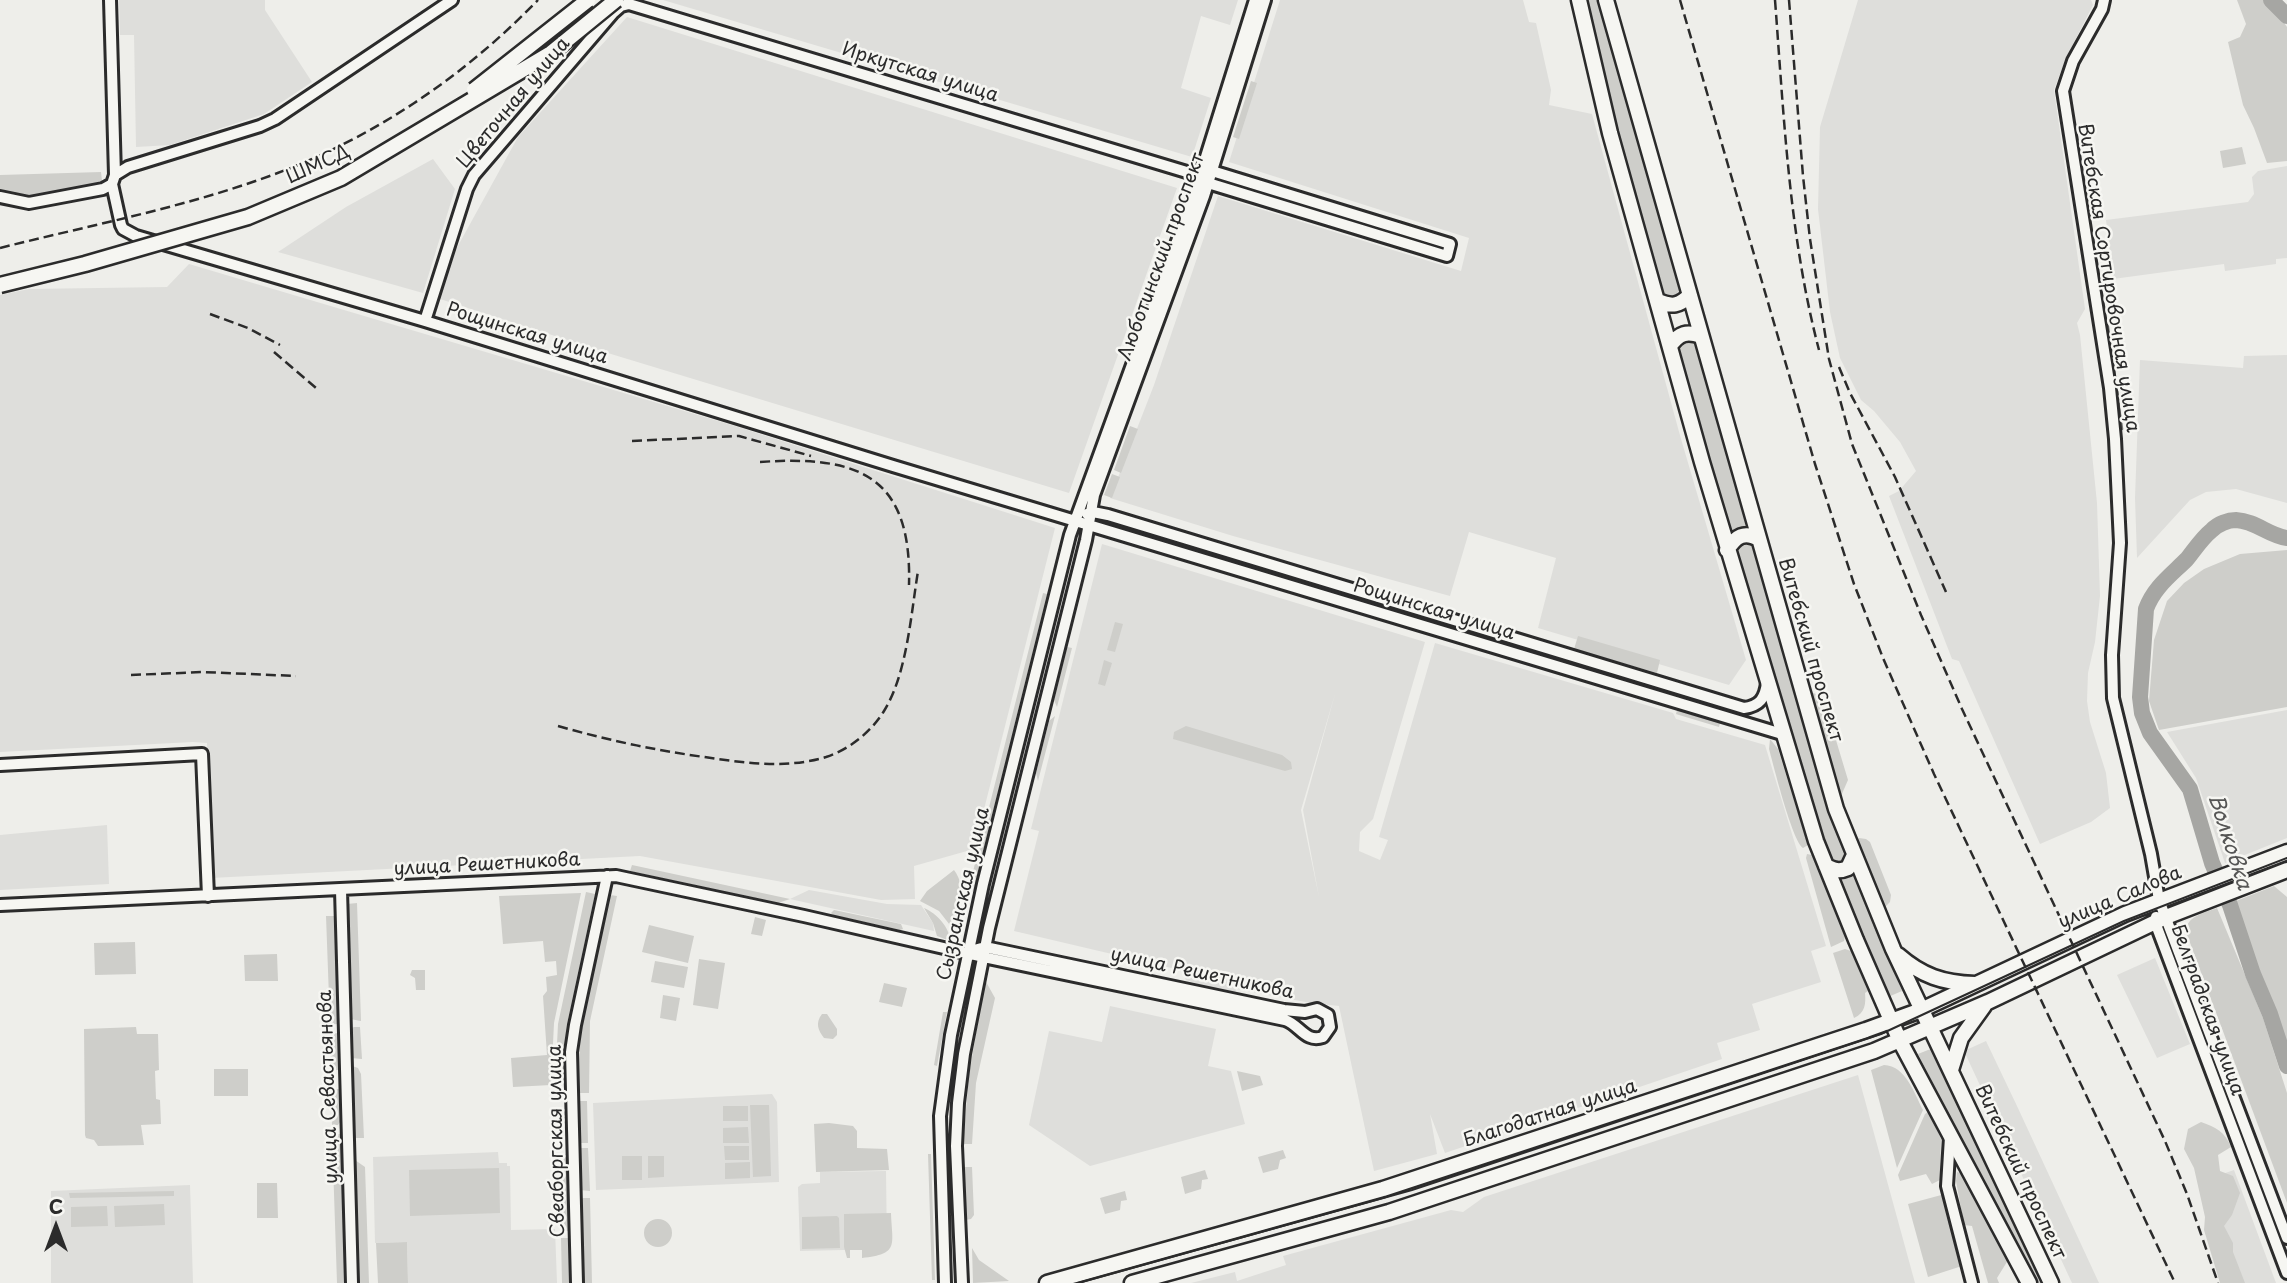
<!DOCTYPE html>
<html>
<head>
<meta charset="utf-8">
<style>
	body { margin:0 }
	#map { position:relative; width:2287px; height:1283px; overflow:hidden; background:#eeeeea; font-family:"Playpen Sans",sans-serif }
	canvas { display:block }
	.north { position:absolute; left:21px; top:1192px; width:70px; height:70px; -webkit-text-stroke:5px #f6f6f2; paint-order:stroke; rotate:0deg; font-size:19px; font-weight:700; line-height:28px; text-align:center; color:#2b2b2b }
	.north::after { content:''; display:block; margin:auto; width:24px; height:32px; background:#2b2b2b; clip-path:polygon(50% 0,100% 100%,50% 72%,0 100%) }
</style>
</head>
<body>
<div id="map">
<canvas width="2287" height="1283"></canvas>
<div class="north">С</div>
</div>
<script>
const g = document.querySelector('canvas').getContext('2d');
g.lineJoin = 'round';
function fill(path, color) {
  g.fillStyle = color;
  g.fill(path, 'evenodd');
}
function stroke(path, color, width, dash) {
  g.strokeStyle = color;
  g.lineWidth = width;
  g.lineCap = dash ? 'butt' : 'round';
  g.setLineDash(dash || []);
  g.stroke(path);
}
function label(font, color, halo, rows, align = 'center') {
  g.font = font + ' "Playpen Sans",sans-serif';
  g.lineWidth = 5;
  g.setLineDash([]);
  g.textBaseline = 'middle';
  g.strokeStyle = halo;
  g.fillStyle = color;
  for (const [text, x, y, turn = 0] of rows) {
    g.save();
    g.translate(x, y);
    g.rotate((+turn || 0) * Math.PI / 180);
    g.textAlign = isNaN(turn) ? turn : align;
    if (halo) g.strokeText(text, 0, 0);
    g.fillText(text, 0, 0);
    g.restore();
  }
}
const built = new Path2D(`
	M 119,0 L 265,0 L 265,10 L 312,82 L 264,114 L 170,145 L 136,147 L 134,35 L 120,35 Z
	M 663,0 L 1238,0 L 1230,25 L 1201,16 L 1181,88 L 1211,98 L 1192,157 Z
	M 1280,0 L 1523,0 L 1529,22 L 1536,23 L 1551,90 L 1549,105 L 1592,114 L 1681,439 L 1746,660 L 1729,685 L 1538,628 L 1556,558 L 1469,532 L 1450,596 L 1233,536 L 1110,498 L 1154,385 L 1218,196 L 1461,271 L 1469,238 L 1229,162 Z
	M 1858,0 L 2091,0 L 2093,5 L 2066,58 L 2054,90 L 2085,309 L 2077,323 L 2080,335 L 2097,503 L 2100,596 L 2095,642 L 2088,673 L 2087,701 L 2090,722 L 2106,773 L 2110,808 L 2091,822 L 2040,844 L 1959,661 L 1952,659 L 1889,496 L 1899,491 L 1916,471 L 1900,442 L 1874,411 L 1861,400 L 1840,358 L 1830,312 L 1818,209 L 1820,127 Z
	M 627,17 L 1177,188 L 1069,493 L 611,354 L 440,299 L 454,253 L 518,137 Z
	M 433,159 L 455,189 L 423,293 L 278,252 L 346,207 Z
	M 2287,166 L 2287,258 L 2276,259 L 2276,264 L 2225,271 L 2224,264 L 2113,279 L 2106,220 L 2248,202 L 2254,194 L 2252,177 L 2258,171 Z
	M 189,264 L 735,426 L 1055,528 L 974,849 L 914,866 L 915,899 L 881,900 L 640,856 L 211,878 L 207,743 L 193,742 L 0,752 L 0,295 L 29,289 L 167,287 Z
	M 2287,355 L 2287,503 L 2236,489 L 2206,492 L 2190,500 L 2137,558 L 2135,498 L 2140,360 L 2243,368 L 2244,356 Z
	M 1102,544 L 1425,642 L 1373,819 L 1360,832 L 1359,851 L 1380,860 L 1388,840 L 1379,837 L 1435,643 L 1673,713 L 1676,719 L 1765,745 L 1826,946 L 1811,951 L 1821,982 L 1752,1004 L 1760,1030 L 1717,1043 L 1722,1059 L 1445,1153 L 1430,1114 L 1437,1154 L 1374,1171 L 1339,1006 L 1311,1003 L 1236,989 L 1235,994 L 1209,988 L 1186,980 L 1180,970 L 1014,931 L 1039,831 L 1031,829 ZM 1335,694 L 1303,810 L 1319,897 L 1301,810 Z
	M 2287,710 L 2287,838 L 2225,863 L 2196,778 L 2167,732 Z
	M 107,825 L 109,884 L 0,890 L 0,835 Z
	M 809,890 L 887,904 L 921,905 L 933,923 L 934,931 L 790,899 Z
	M 2155,958 L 2190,1044 L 2157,1058 L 2117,975 Z
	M 1110,1006 L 1216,1029 L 1208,1066 L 1231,1071 L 1245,1124 L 1090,1166 L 1029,1125 L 1049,1031 L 1102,1042 Z
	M 1986,1041 L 2017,1106 L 2099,1283 L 2072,1283 L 1964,1051 Z
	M 1858,1075 L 1915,1283 L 1191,1283 L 1235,1272 L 1237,1281 L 1286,1265 L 1283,1256 L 1451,1210 L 1463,1212 L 1484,1197 Z
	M 772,1094 L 777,1102 L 779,1182 L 596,1190 L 593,1103 Z
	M 498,1152 L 499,1163 L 507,1163 L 507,1166 L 510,1166 L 511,1230 L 555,1229 L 557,1283 L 408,1283 L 407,1242 L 375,1243 L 373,1157 Z
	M 2234,1170 L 2276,1283 L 2242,1283 L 2205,1180 Z
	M 886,1171 L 887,1249 L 800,1251 L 798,1187 L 802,1184 L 820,1183 L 820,1172 Z
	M 190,1185 L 193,1283 L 51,1283 L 51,1191 Z`);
const green = new Path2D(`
	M 1586,0 L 1599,0 L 1681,290 L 1677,299 L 1664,297 L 1614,119 Z
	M 2237,0 L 2268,0 L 2287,27 L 2287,161 L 2267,163 L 2254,128 L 2243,105 L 2228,42 L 2240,37 L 2246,24 Z
	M 1251,81 L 1257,83 L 1239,139 L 1233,137 Z
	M 2242,147 L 2246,164 L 2223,168 L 2220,151 Z
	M 101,172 L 102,181 L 98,183 L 29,198 L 0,191 L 0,175 Z
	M 1692,340 L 1697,347 L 1749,530 L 1738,529 L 1730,535 L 1679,348 L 1681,342 Z
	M 1130,426 L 1138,429 L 1121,473 L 1114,470 Z
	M 1112,474 L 1120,477 L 1112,498 L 1104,495 Z
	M 1744,542 L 1752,543 L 1754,547 L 1820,782 L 1845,854 L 1841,863 L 1831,862 L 1816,821 L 1735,552 L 1736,547 Z
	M 2287,550 L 2287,707 L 2159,730 L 2149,701 L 2154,640 L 2167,601 L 2184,583 L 2204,569 L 2240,554 Z
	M 1043,593 L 1047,594 L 973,892 L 971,880 L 979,847 Z
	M 1115,622 L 1123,624 L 1115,652 L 1107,650 Z
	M 1578,636 L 1660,660 L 1657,673 L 1574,649 Z
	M 1067,647 L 1072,648 L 1057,707 L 1054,700 Z
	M 1104,660 L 1112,663 L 1105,686 L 1098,684 Z
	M 1811,692 L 1823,697 L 1848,780 L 1841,796 Z
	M 1677,710 L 1720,723 L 1719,727 L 1679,715 L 1676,714 Z
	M 1055,716 L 1038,781 L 1036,773 L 1049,721 Z
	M 1186,726 L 1282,755 L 1291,762 L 1292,769 L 1285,771 L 1173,739 L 1174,732 Z
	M 1770,739 L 1778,749 L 1808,845 L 1803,848 C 1792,840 1774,767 1769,749 Z
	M 1859,838 L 1866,839 L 1870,842 L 1891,895 L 1890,902 L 1885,907 L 1857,840 Z
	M 1807,854 L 1812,855 L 1845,936 L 1844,941 L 1831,947 L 1806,858 Z
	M 632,865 L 790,899 L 778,903 L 630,871 Z
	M 954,870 C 968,889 959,909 953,929 L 939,911 L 920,901 L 927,891 Z
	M 1852,871 L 1902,991 L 1888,997 L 1837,876 Z
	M 2274,886 L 2287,897 L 2287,1043 C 2276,1015 2264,988 2254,959 C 2247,940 2244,920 2236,901 Z
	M 586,892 L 595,894 L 567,1024 L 564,1082 L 555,1084 L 558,1024 Z
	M 581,893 L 554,1023 L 551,1085 L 513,1087 L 511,1058 L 547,1055 L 543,996 L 547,991 L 546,977 L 557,975 L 556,961 L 545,962 L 543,941 L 503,944 L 499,896 Z
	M 610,895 L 617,896 L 590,1021 L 589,1093 L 577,1093 L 581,1025 Z
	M 357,903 L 361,1021 L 350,1019 L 347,904 Z
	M 924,908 C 936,913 950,927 950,941 L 937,936 L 933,923 Z
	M 2217,908 L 2263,1018 L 2287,1093 L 2287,1203 L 2186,932 C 2186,916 2204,913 2217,908 Z
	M 834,910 L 901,924 L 903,929 L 900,930 L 833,915 L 831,913 Z
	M 326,916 L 335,916 L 337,1024 L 330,1025 Z
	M 755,917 L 766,920 L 762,936 L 751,934 Z
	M 649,925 L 694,936 L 688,963 L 642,952 Z
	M 135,942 L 136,974 L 95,975 L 94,943 Z
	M 1845,949 L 1851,951 L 1868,991 L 1865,993 C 1866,1004 1865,1013 1854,1018 L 1833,953 Z
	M 277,954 L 278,981 L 245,981 L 244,955 Z
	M 699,959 L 725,963 L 718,1009 L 693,1005 Z
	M 655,961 L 688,967 L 684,988 L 651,982 Z
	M 412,970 L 425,970 L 425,990 L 416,990 L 415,978 L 410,975 Z
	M 985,980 L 995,998 L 976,1083 L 972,1144 L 963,1144 L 969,1075 Z
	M 884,983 L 907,988 L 902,1007 L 879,1002 Z
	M 663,995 L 680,998 L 676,1021 L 660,1018 Z
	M 943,1012 L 947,1012 L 937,1066 L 934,1065 Z
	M 822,1014 L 827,1014 L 837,1029 L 837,1035 L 833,1039 L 824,1038 C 818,1030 815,1023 822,1014 Z
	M 136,1027 L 137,1034 L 158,1034 L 159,1070 L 155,1071 L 156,1099 L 160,1100 L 161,1124 L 141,1125 L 144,1145 L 98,1146 L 94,1140 L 86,1138 L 85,1135 L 84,1029 Z
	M 354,1027 L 360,1027 L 362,1059 L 351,1058 L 350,1029 Z
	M 338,1033 L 339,1070 L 331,1070 L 330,1034 Z
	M 1933,1048 L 2042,1283 L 2036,1283 L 1918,1054 Z
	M 1884,1065 C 1906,1066 1914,1093 1923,1110 L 1897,1168 L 1871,1070 Z
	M 352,1066 L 358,1068 L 361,1074 L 364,1138 L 354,1138 Z
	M 214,1069 L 248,1069 L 248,1096 L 214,1096 Z
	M 1237,1071 L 1260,1076 L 1263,1085 L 1242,1091 Z
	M 331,1089 L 339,1089 L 340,1122 L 338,1125 L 332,1125 Z
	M 578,1101 L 587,1101 L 588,1143 L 579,1143 Z
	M 750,1105 L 769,1105 L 771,1176 L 753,1177 Z
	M 723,1106 L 748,1106 L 748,1121 L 723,1121 Z
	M 1929,1111 L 1941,1139 L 1940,1180 L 1932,1184 L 1926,1174 L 1900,1181 L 1898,1175 L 1925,1114 Z
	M 2201,1122 C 2216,1127 2225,1132 2231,1147 L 2218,1155 L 2220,1171 L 2233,1176 L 2240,1193 L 2232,1215 L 2224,1226 L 2233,1243 L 2233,1252 L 2245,1283 L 2220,1283 L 2204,1230 L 2205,1217 L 2194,1168 L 2184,1149 L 2188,1129 Z
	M 829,1123 L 853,1126 L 857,1131 L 857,1148 L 887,1149 L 889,1170 L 816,1172 L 814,1124 Z
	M 748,1127 L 749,1143 L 723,1143 L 723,1128 Z
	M 332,1134 L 341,1134 L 345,1283 L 337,1283 Z
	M 724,1146 L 749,1146 L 749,1160 L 725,1160 Z
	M 581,1148 L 588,1148 L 590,1191 L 580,1190 Z
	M 1283,1150 L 1286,1158 L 1280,1160 L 1278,1169 L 1263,1173 L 1258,1157 Z
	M 558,1154 L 567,1154 L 569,1231 L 561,1231 Z
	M 928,1154 L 931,1154 L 935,1280 L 932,1280 Z
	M 622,1156 L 642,1156 L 642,1180 L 622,1180 Z
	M 648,1156 L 664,1156 L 664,1177 L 648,1178 Z
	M 355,1160 L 365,1167 L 369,1283 L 358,1283 Z
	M 750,1162 L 750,1178 L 725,1179 L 725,1163 Z
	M 963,1167 L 972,1167 L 974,1215 L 971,1219 L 965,1220 Z
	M 499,1168 L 500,1213 L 410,1216 L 409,1170 Z
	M 1205,1170 L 1208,1179 L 1202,1180 L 1201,1189 L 1185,1194 L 1181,1177 Z
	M 1957,1172 L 1964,1174 L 2010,1257 L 1997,1278 L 1999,1283 L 1988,1283 L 1972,1226 L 1964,1225 L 1956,1181 Z
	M 257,1183 L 277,1183 L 278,1218 L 257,1218 Z
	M 174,1191 L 174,1196 L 70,1198 L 69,1193 Z
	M 1125,1191 L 1127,1200 L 1121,1201 L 1120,1210 L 1105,1214 L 1100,1198 Z
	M 1945,1194 L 1962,1266 L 1928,1277 L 1908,1204 Z
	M 583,1198 L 590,1198 L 592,1283 L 583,1283 L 581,1200 Z
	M 164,1204 L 165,1225 L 115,1227 L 114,1206 Z
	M 107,1206 L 108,1226 L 71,1227 L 71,1207 Z
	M 891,1213 C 892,1245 900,1254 862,1258 L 862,1250 L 850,1250 L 850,1258 L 847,1258 L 844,1247 L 844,1214 Z
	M 837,1216 L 839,1218 L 840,1248 L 802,1249 L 802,1217 Z
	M644 1233a14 14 0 1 1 28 0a14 14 0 1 1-28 0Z
	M 561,1238 L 569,1238 L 570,1283 L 562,1283 Z
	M 407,1242 L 408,1283 L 378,1283 L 376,1243 Z
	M 972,1248 L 979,1260 L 1009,1281 L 973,1283 Z`);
const stream = new Path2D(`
	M 2107,320 L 2122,429`);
const river = new Path2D(`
	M 2271,0 L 2287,16
	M 2287,538 C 2269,536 2256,521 2236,520 C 2228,520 2218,524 2212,530 C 2202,538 2195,549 2187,559 C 2171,575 2154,587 2146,609 L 2140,697 L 2142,713 L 2150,733 L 2190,789 L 2212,863 L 2230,905 L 2253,974 L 2270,1014 L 2287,1066`);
const minor = new Path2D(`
	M 110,0 L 115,175 L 112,184 L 121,225 L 123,229 L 136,236 L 425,321 L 893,466 L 1782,734
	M 2104,0 L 2102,9 L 2073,61 L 2063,91 L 2110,388 L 2115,439 L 2120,543 L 2112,655 L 2113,698 L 2151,854 L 2159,900 L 2287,1238
	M 1212,171 L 1450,244 L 1447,256 L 1208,183 L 1200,176 Z
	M 115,175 L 128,167 L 260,126 L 275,119 L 452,0
	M 0,197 L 29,203 L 103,189 L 112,184
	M 425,321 L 467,189 L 474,175 L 613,13 L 621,6 L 629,4 L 1200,176
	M 1087,514 L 1093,512 L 1108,515 L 1744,708 C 1760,706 1765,698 1767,683
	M 0,765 L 202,754 L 208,896
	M 341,890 L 352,1283
	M 0,905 L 616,876 L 804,916 L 983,957 L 1285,1020 C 1300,1025 1305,1043 1323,1037 L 1330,1027 L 1328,1015 L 1317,1009 L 1305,1012 L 1284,1010 L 985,947 L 967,952
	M 2156,917 L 2155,922 L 2287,1273
	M 1950,1137 L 1947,1186 L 1972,1283
	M 577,1283 L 571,1052 L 575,1025 L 607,876
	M 945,1283 L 940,1116 L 951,1035 L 983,884 L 1070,535 L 1195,192 L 1255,0
	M 962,1283 L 956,1146 L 958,1103 L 964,1054 L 989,928 L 1086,540 L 1094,495 L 1204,196 L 1265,0`);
const major = new Path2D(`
	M 1579,0 L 1610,133 L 1702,462 L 1816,841 L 1856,940 L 1900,1041 L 2029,1283
	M 1606,0 L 1836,809 L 1893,949 L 2051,1283
	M 1658,301 C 1672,307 1679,306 1690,295
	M 1670,346 C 1679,333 1687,331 1701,336
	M 1727,550 C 1736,536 1744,531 1759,539
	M 1826,866 C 1834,870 1839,872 1848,868 L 1854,855
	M 1898,955 C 1922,976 1943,983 1975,984
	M 1951,1070 L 1961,1038 L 1984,1006
	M 1047,1283 L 1383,1189 L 1866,1030 L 1921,1010 L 2125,914 L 2287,852
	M 1132,1283 L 1389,1212 L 1874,1051 L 1988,1002 L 2166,917 L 2287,870`);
const tram = new Path2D(`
	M 1078,1283 L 1412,1190 L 1881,1034 L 2124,921 L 2287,858`);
const rail = new Path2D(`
	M 1680,0 L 1815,464 L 1854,584 L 1883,658 L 1934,774 L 2175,1283
	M 1775,0 C 1784,117 1789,236 1819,350
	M 1789,0 L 1803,176 L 1810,239 L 1829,359 L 1852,444 L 1921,615 L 1962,709 L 2165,1141 L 2187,1194 L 2218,1283
	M 0,248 C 99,223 203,204 298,165 C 389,127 469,71 538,0
	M 210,314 L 248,328 L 280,345
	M 274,352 L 316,388
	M 1839,367 L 1850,393 L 1895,477 L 1946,592
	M 632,441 L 739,436 L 811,456
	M 760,462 C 859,455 912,476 909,585
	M 131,675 L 203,672 L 296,676
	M 558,726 C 607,740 654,750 704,757 C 744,763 787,769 826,757 C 850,749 871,732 884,711 C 907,674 911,614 918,571`);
const majorBridge = new Path2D(`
	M 474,90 L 588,0
	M 0,285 L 85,264 L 248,217 L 341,178 L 551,53 L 616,0`);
const streetNames = [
	["Иркутская улица",920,73,17],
	["Цветочная улица",514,103,-50],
	["ШМСД",318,165,-25],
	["Люботинский проспект",1162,257,-70],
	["Витебская Сортировочная улица",2108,278,81],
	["Рощинская улица",527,334,17],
	["Рощинская улица",1434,610,17],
	["Витебский проспект",1810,650,74],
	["улица Решетникова",487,865,-3],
	["Сызранская улица",964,894,-77],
	["улица Салова",2120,898,-23],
	["улица Решетникова",1202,974,12],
	["Белградская улица",2207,1010,70],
	["улица Севастьянова",329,1087,-92],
	["Благодатная улица",1550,1114,-18],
	["Свеаборгская улица",557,1141,-91],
	["Витебский проспект",2020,1172,65]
];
const waterNames = [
	["Волковка",2229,842,72]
];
fill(built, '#dededb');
fill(green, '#cececa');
stroke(stream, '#757573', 2.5);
stroke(river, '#a6a6a3', 16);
stroke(minor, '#2b2b2b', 16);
stroke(major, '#2b2b2b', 19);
stroke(minor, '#f6f6f2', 10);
stroke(major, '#f6f6f2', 14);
stroke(tram, '#2b2b2b', 2);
stroke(rail, '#2b2b2b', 2.5, [10, 5]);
stroke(majorBridge, '#2b2b2b', 19, []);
stroke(majorBridge, '#f6f6f2', 14);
label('19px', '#2b2b2b', '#f6f6f2', streetNames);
label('italic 21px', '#565655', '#f6f6f2', waterNames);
</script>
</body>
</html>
